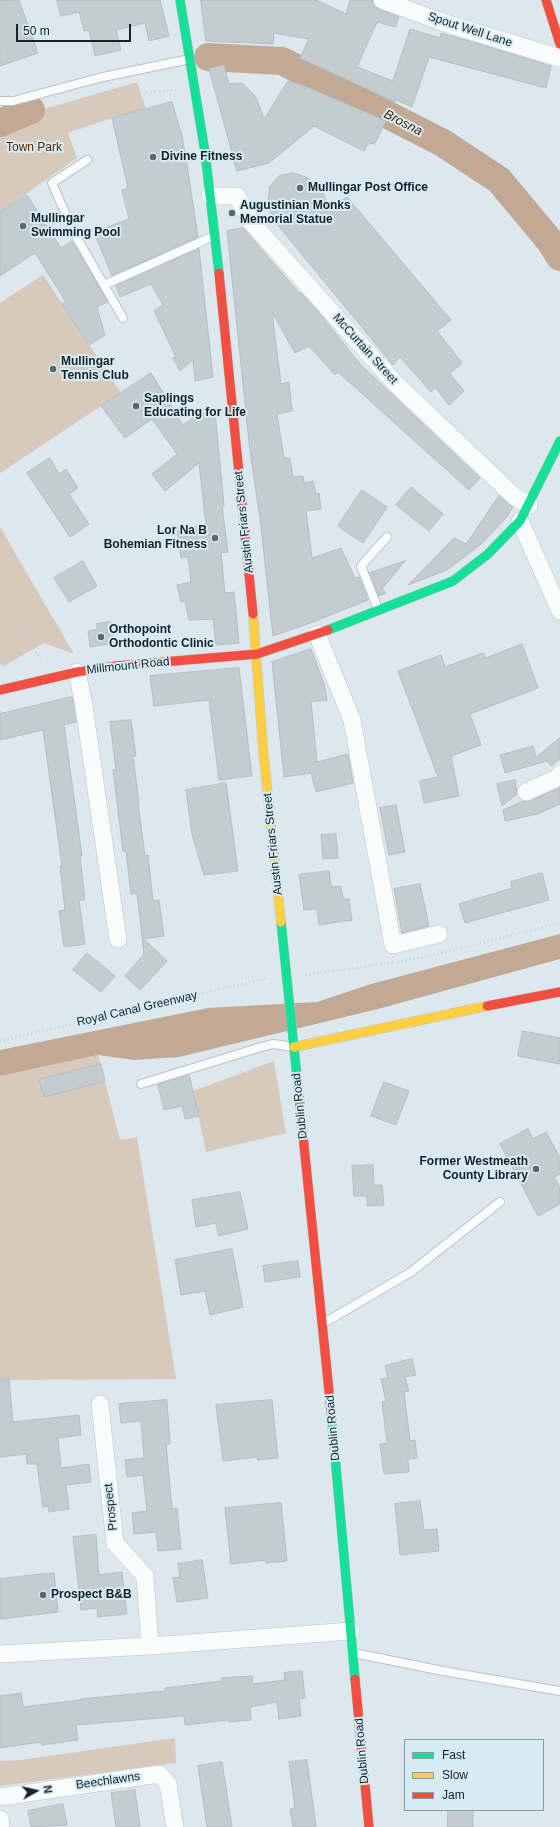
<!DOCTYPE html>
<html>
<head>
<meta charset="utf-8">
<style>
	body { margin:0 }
	#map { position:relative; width:560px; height:1827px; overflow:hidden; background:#dce8ed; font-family:Arial,sans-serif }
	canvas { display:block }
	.legend { position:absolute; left:404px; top:1739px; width:140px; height:72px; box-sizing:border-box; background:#d5ecf4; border:1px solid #8a9ba1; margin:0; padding:5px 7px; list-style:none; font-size:12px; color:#192124 }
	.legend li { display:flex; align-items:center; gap:8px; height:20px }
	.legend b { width:20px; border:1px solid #8a9ba1 }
	.north { position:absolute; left:16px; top:1771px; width:40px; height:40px; -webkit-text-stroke:3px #d5ecf4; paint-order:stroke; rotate:82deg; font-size:11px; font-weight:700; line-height:16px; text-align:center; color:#192124 }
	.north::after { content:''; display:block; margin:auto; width:14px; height:18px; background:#192124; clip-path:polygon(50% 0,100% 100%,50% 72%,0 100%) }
	.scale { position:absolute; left:16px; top:24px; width:115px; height:18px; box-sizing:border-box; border:2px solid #192124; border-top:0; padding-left:5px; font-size:12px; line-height:14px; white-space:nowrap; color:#192124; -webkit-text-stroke:3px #d5ecf4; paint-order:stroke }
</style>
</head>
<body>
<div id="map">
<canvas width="560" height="1827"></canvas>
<ul class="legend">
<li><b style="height:5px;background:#16e098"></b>Fast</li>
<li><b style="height:5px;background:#ffcf43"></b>Slow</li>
<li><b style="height:5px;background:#f24e42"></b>Jam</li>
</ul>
<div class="north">N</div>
<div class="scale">50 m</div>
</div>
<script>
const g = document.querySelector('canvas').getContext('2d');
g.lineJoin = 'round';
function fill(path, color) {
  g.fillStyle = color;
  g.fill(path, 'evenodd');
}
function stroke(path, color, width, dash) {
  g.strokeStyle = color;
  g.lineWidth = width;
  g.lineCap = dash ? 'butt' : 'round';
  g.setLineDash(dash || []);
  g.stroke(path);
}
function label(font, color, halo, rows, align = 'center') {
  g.font = font + ' Arial,sans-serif';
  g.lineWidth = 4;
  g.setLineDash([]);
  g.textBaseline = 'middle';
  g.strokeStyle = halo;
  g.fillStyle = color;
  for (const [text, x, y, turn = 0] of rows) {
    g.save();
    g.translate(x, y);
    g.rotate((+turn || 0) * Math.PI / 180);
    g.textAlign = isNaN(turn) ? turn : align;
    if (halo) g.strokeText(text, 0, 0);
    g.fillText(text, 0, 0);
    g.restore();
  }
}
const green = new Path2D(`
	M 137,82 L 146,109 L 112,118 L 68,133 L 77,158 L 0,212 L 0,122 Z
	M 43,275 L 121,393 L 0,473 L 0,303 Z
	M 0,527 L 74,654 L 44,643 L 2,667 L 0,663 Z
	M 98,1055 L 120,1140 L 137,1137 L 176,1379 L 0,1380 L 0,1076 Z
	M 274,1061 L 286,1133 L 206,1152 L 193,1091 Z
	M 175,1738 L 176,1763 L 0,1786 L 0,1761 L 21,1760 Z`);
const water = new Path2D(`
	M 560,934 L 560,959 L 378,1009 L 179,1057 L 134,1060 L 98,1055 L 0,1076 L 0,1050 L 208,1008 L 317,1002 L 371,984 Z`);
const river = new Path2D(`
	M 208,57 L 282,61 L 443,143 L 499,180 L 549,240 L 560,257
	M 0,123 L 31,110`);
const building = new Path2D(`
	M 0,0 L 19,0 L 38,53 L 0,66 Z
	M 57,0 L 160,0 L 169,36 L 149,41 L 145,23 L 116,30 L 121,50 L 95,56 L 89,30 L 84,31 L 79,12 L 61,16 Z
	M 201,0 L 316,0 L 346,14 L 350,0 L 372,0 L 374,6 L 378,9 L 399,17 L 395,27 L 377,22 L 357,67 L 393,81 L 410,29 L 440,38 L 441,33 L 466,40 L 551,66 L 546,88 L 429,57 L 412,107 L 396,100 L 395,102 L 300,58 L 309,39 L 274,33 L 273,44 L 206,41 Z
	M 224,65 L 229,84 L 242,83 L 256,97 L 264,119 L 288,81 L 302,85 L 386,121 L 375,143 L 368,144 L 364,151 L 314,126 L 269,163 L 237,171 L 209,69 Z
	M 172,102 L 182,136 L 188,171 L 198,237 L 112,276 L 94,232 L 129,219 L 122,190 L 128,188 L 112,118 Z
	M 294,173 L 308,178 L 322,190 L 329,209 L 347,197 L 451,320 L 437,331 L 462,363 L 450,374 L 464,391 L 449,405 L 435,387 L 431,392 L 400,357 L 393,365 L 271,217 L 268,199 L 270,186 L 279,176 Z
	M 27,195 L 61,248 L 72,241 L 108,302 L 97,307 L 105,335 L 89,345 L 62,304 L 66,302 L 35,253 L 0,276 L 0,212 Z
	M 243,228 L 299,293 L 300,292 L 316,309 L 360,364 L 480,478 L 469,490 L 338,372 L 335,375 L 309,346 L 295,353 L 272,312 L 281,384 L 289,382 L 292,411 L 277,414 L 284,458 L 290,458 L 293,477 L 303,476 L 304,483 L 313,481 L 316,494 L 319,493 L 321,509 L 306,511 L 312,558 L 341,548 L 355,578 L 359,577 L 368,600 L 313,622 L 273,636 L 260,518 L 250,451 L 227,231 Z
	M 199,249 L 213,377 L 195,381 L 193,360 L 180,371 L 173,358 L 176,357 L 154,311 L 163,305 L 151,284 L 120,297 L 116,286 Z
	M 151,373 L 183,425 L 202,412 L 215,411 L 224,506 L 222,506 L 228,552 L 221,553 L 225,593 L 234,592 L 239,643 L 216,645 L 213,619 L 189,620 L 185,601 L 181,602 L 177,585 L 191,582 L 188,557 L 181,558 L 177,528 L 206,525 L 199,463 L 165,491 L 152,474 L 177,454 L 152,419 L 125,438 L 101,406 Z
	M 50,458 L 59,474 L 66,469 L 78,488 L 69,494 L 89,524 L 70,537 L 27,473 Z
	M 411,487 L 443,514 L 429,531 L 396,505 Z
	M 362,490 L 387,507 L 363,543 L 338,526 Z
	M 499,496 L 513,507 L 506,518 L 480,545 L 447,570 L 408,585 L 454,538 L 466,544 Z
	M 83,561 L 97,586 L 69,602 L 54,578 Z
	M 405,561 L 382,589 L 386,593 L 379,596 L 370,573 Z
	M 110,622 L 114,643 L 90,647 L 88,631 L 97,629 L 97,624 Z
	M 522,644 L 538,688 L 470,714 L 481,745 L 451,756 L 459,796 L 424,803 L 420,781 L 438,777 L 398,671 L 441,655 L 445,667 L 483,653 L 485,658 Z
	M 311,649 L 324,684 L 327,700 L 311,702 L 317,762 L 348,754 L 353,783 L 316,792 L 311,773 L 284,777 L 272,662 Z
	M 239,668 L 252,776 L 219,780 L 209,700 L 154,706 L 150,676 Z
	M 72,697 L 76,722 L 64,725 L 82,856 L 80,856 L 85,900 L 79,900 L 85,944 L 64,947 L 59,911 L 65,910 L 60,866 L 62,866 L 43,730 L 0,740 L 0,714 Z
	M 131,720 L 136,756 L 133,756 L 139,803 L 138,803 L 145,856 L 148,855 L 153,901 L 159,900 L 164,936 L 144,939 L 167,961 L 140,990 L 125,976 L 144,954 L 137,893 L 131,894 L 126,851 L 123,851 L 113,770 L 116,769 L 110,722 Z
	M 560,738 L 560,759 L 551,766 L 547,761 L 505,773 L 500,755 L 533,746 L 536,757 Z
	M 515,780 L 517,794 L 502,806 L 497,784 Z
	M 226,783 L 238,871 L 204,875 L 192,834 L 186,790 Z
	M 560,788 L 560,804 L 537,814 L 505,821 L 503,810 L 523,801 L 530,801 Z
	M 396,805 L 405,852 L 389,855 L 380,808 Z
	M 336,834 L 338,858 L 323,859 L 321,835 Z
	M 329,871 L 331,887 L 341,886 L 343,899 L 349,899 L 352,920 L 319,925 L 317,909 L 304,910 L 299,875 Z
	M 542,873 L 549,900 L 465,923 L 459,904 L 512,888 L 511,882 Z
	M 420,884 L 429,926 L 402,933 L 394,889 Z
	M 87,953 L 115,976 L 101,992 L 73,970 Z
	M 523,1031 L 560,1038 L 560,1064 L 518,1056 Z
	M 101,1064 L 105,1081 L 44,1097 L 39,1080 Z
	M 189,1075 L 199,1116 L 185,1119 L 182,1106 L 164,1110 L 158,1085 Z
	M 384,1082 L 409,1091 L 396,1125 L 371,1116 Z
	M 528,1129 L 533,1139 L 546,1132 L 560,1158 L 560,1174 L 554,1177 L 560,1187 L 560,1204 L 538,1216 L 500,1144 Z
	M 373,1165 L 374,1185 L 382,1185 L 384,1205 L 367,1206 L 367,1196 L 354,1196 L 352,1166 Z
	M 240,1192 L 248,1229 L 219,1236 L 216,1223 L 196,1227 L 192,1200 Z
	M 232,1249 L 243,1307 L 210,1315 L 205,1291 L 181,1295 L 175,1260 Z
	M 298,1261 L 300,1277 L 265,1282 L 263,1266 Z
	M 412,1359 L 416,1375 L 405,1377 L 409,1391 L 404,1392 L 410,1441 L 415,1440 L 417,1458 L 408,1459 L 409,1472 L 384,1474 L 380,1444 L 387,1443 L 382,1402 L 386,1402 L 381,1379 L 388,1378 L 385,1366 Z
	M 0,1379 L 9,1379 L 13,1422 L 79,1415 L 81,1435 L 58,1438 L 61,1468 L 89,1464 L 91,1482 L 66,1485 L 69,1509 L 49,1512 L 48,1506 L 43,1507 L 37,1464 L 27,1464 L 26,1454 L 0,1457 Z
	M 167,1400 L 170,1444 L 166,1444 L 172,1509 L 177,1508 L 181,1549 L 158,1551 L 156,1532 L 134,1534 L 132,1513 L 147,1511 L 143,1475 L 127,1477 L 125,1460 L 144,1458 L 141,1421 L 121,1423 L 119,1404 Z
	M 272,1400 L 278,1458 L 258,1460 L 257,1457 L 223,1461 L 216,1405 Z
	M 420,1501 L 424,1530 L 437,1529 L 439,1551 L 400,1555 L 395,1504 Z
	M 281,1503 L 287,1561 L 266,1563 L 266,1560 L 231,1564 L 225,1508 Z
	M 96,1535 L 99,1575 L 122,1572 L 127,1614 L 98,1617 L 97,1608 L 81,1610 L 73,1537 Z
	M 202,1560 L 208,1598 L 177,1602 L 173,1578 L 180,1577 L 178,1564 Z
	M 54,1573 L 58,1612 L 0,1619 L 0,1579 Z
	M 302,1671 L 305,1698 L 299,1699 L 301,1716 L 279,1719 L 277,1702 L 250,1707 L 251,1720 L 229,1722 L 229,1720 L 185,1725 L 184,1716 L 76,1725 L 78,1740 L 42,1745 L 41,1742 L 0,1748 L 0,1696 L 21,1693 L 23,1707 L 80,1700 L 80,1699 L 165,1691 L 165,1688 L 221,1681 L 221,1678 L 252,1676 L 253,1684 L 285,1680 L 284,1673 Z
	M 307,1760 L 316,1827 L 293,1827 L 290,1809 L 295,1808 L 289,1762 Z
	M 222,1762 L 232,1827 L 207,1827 L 198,1766 Z
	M 135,1790 L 140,1827 L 116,1827 L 111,1793 Z
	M 63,1804 L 67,1825 L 31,1827 L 28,1811 Z
	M 448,1810 L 473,1810 L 473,1827 L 448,1827 Z`);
const path = new Path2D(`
	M 0,171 L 41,140 L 122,108 L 149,92 L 177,90
	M 0,594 L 42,662
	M 402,961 L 421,958 L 560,923
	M 305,975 L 395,962
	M 0,1041 L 268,978`);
const lane = new Path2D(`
	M 0,101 L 13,101 L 103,77 L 190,59
	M 87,160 L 52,183 L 74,233 L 123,318
	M 104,285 L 214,236
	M 378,609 L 361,566 L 387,537
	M 141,1084 L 258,1048 L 273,1044 L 294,1047
	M 324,1323 L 411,1272 L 500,1202
	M 354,1653 L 443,1671 L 560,1691`);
const street = new Path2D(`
	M 382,0 L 445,23 L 560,58
	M 210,196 L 237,196 L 252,223 L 395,383 L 515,497 L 529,505
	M 520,521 L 560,611
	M 317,634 L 352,720 L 393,945 L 439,934
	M 77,672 L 83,700 L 118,939
	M 526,792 L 557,778 L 560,774
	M 100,1404 L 115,1543 L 145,1576 L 150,1646
	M 0,1654 L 150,1646 L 351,1631
	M 0,1797 L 159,1774 L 168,1784 L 175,1827
	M 0,1819 L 1,1827`);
const fast = new Path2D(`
	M 180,0 L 205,152 L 219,273
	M 328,630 L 453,581 L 488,554 L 520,521 L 560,441
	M 281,922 L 300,1106
	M 331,1411 L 355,1679`);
const slow = new Path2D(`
	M 253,614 L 263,748 L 281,922
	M 294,1047 L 487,1006`);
const jam = new Path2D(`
	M 546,0 L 560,44
	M 219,273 L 253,614
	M 0,690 L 77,672 L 116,666 L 257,654 L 328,630
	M 487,1006 L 560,992
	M 300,1106 L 331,1411
	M 355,1679 L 369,1827`);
const markers = [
	[153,157,4,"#5d676a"],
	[300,188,4,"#5d676a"],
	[232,213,4,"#5d676a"],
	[23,226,4,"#5d676a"],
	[53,369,4,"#5d676a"],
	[136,406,4,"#5d676a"],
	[215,538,4,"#5d676a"],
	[101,637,4,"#5d676a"],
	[536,1169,4,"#5d676a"],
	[43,1595,4,"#5d676a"]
];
const streetNames = [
	["Spout Well Lane",470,30,18],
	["McCurtain Street",365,349,48],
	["Austin Friars Street",244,522,-96],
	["Millmount Road",128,666,-6],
	["Austin Friars Street",273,844,-96],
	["Royal Canal Greenway",137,1009,-13],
	["Dublin Road",300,1106,-96],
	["Dublin Road",333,1428,-95],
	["Prospect",111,1507,-96],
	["Dublin Road",362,1751,-95],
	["Beechlawns",108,1781,-8]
];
const parkNames = [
	["Town Park",34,148]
];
const poiNames = [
	["Divine Fitness",161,157],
	["Mullingar Post Office",308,188],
	["Augustinian Monks",240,206],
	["Memorial Statue",240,220],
	["Mullingar",31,219],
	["Swimming Pool",31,233],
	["Mullingar",61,362],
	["Tennis Club",61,376],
	["Saplings",144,399],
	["Educating for Life",144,413],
	["Lor Na B",207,531,"right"],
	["Bohemian Fitness",207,545,"right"],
	["Orthopoint",109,630],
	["Orthodontic Clinic",109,644],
	["Former Westmeath",528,1162,"right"],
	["County Library",528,1176,"right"],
	["Prospect B&B",51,1595]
];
const waterNames = [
	["Brosna",403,123,27]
];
fill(green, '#d8c9bd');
fill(water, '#c2a996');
stroke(river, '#c2a996', 28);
fill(building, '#c3ccd0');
stroke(building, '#b4bec2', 1);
stroke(lane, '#bac3c7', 10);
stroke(street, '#bac3c7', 18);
stroke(fast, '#bac3c7', 10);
stroke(slow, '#bac3c7', 10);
stroke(jam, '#bac3c7', 10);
stroke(path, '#cccfd0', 2.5, [1, 3]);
stroke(lane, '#fafcfc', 8);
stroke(street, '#fafcfc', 17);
stroke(fast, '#16e098', 9);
stroke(slow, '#ffcf43', 9);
stroke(jam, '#f24e42', 9);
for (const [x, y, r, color] of markers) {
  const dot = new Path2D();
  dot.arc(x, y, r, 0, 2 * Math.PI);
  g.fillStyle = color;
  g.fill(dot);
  stroke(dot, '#d5ecf4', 1.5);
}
label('12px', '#192124', '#d5ecf4', streetNames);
label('12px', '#532a05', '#d5ecf4', parkNames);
label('bold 12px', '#192124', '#d5ecf4', poiNames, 'left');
label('italic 13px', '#4b2300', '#d5ecf4', waterNames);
</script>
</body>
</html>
